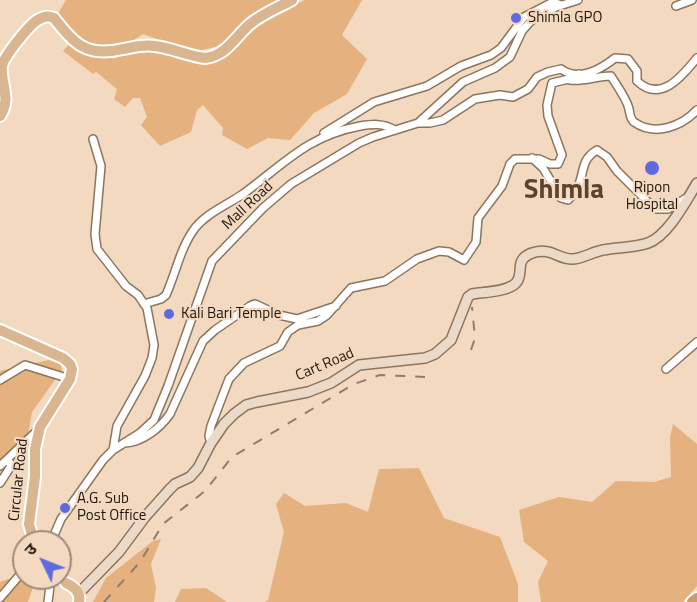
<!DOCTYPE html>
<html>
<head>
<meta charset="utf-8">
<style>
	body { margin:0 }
	#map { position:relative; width:697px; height:602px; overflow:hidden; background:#f3d9c0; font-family:"Titillium Web","Noto Sans Devanagari",sans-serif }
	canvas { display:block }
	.north { position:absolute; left:12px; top:530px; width:60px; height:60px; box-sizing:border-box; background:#f3d9c0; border:2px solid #9f8b78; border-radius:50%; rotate:313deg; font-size:16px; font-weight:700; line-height:24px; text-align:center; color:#20160d }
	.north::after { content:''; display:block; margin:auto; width:21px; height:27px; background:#5f6ae2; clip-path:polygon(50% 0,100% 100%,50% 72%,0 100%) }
</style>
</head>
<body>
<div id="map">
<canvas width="697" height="602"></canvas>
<div class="north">उ</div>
</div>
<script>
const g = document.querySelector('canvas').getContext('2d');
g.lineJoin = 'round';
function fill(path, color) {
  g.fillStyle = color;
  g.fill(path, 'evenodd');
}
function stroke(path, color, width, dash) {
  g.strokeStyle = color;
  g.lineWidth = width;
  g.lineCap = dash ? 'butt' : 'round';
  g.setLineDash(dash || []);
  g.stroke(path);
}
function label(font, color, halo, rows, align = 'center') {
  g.font = font + ' "Titillium Web",sans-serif';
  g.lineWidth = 4.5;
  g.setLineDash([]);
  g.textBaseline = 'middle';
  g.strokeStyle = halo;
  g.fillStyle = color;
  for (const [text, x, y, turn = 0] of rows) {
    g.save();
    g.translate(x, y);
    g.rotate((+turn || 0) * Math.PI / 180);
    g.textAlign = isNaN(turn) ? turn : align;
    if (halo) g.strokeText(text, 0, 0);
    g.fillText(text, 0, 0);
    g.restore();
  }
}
const green = new Path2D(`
	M 66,0 L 282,0 L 224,45 L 192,52 L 143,34 L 115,53 L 80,42 L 114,59 L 142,41 L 194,59 L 226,54 L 252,26 L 305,0 L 362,0 L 342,35 L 367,59 L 347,94 L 314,113 L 290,140 L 268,138 L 247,149 L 222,135 L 223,128 L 203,105 L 197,110 L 191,132 L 160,146 L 141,125 L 147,117 L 140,98 L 133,98 L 125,107 L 114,99 L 117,89 L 96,72 L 93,74 L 63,51 L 74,39 L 56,17 Z
	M 49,360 L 60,362 L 62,370 L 32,412 L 26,447 L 0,472 L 0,371 Z
	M 673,424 L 697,444 L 697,586 L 683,602 L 541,602 L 538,582 L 548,561 L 524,542 L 519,510 L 559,497 L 592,502 L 616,481 L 654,482 L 671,477 L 670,437 Z
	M 419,468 L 444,518 L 500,537 L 518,584 L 518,602 L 264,602 L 268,600 L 284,532 L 276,504 L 284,493 L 305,506 L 346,503 L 368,512 L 379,469 Z
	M 161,539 L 151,564 L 156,588 L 154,602 L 93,602 L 106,578 L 153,541 Z
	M 42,578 L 35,581 L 28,602 L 0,602 L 0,582 L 8,579 Z
	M 206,588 L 227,602 L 175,602 L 181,589 Z`);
const primaryTunnel = new Path2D(`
	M 60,575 L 66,583`);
const minor = new Path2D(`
	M 676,6 L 692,0
	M 570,80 C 583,82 597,76 611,76 C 617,86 627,99 629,109 C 630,114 630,119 634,122 C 655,137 682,126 697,110
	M 418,123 L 430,123 L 443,120 L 475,99 L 500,95 L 513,97 L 528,89 L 537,77 L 548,72 L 561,69 C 579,82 601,69 615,58 L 628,59 L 637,71 L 637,81 C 661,104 683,75 697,58
	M 324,133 L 374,102 L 427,86 L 461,66 L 491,55 L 501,48 L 524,17 L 553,2 L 561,5
	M 93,139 L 101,166 L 95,234 L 97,249 L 126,286 L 138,295 L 147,308 L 154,345 L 152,358 L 145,376 L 117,426 L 113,450
	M 532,158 L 543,168 L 561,198 L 568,200 C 571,197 575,193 577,189 C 585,173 580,160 597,150 L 607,157 L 617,171 L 655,209 L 668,209 L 688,197
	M 144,304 L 161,299 L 166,295 C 176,273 180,248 195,228 C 207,213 227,205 243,194 C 284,164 307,136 360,126 C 373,124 383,123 395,130
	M 666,369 L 697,342
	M 0,380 L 25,365 L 70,379
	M 125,443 C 143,442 160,428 170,414 L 203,341 L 215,330 L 250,306 L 255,304 L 279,315 L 297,319 L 336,306
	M 211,443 L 209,436 L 211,426 L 229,379 L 244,363 L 280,346 L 288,332 L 298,325 L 318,321 L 327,315 L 351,288 L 385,281 L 417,259 L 439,251 L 449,252 L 464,260 L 476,242 L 478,218 L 502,186 L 510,164 L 515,159 L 539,159 L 550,164 L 558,164 L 562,155 L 548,116 L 547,105 L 552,83 L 573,78 L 579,74
	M 0,466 L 39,429
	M 0,483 L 11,466 L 10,463 L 7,461
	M 51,542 L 61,519 L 103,460 L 113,450 L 140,433 L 154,420 L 168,386 L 212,261 L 263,208 L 291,184 L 359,143 L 373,137 L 418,123 L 463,82 L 495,68 L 510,57 L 522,31 L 531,21 L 556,7 L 578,0
	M 0,598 L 24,570
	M 48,602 L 51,578`);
const secondary = new Path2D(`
	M 79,593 L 119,552 L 145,517 L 169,490 L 175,484 L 190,477 L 198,468 L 211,443 L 224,424 L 234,414 L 246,405 L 257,402 L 308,392 L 331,383 L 359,365 L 425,358 L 435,354 L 451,340 L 468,297 L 472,294 C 484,292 507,292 516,283 C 525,273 513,260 532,253 C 552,247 557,259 572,259 C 582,259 592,252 603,250 C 617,247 634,248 648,243 C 668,236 686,201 697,183`);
const primary = new Path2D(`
	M 0,116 C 12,99 0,83 2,66 C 4,56 28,27 36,21 C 42,17 47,15 54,18 C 75,44 86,58 123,49 C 134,47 144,44 155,46 C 172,48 188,56 205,58 C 227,55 234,38 250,24 C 262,14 279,7 292,0
	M 0,330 L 63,358 L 70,364 L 72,369 L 70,379 L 40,427 L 35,449 L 35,477 L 29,524 L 34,542
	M 66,583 C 74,587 81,592 79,602`);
const trunk = new Path2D(`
	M 692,602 L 697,598`);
const rail = new Path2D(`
	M 471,350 L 475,338 L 472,307
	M 104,602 L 140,562 L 163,524 L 205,491 L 232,457 L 354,384 L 380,375 L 425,377`);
const markers = [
	[516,18,6,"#5f6ae2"],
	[652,168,8,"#5f6ae2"],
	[169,314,6,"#5f6ae2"],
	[65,508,6,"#5f6ae2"]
];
const poiNames = [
	["Shimla GPO",528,18],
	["Ripon",652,188,"center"],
	["Hospital",652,205,"center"],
	["Kali Bari Temple",181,314],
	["A.G. Sub",77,499],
	["Post Office",77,516]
];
const streetNames = [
	["Mall Road",248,206,-43],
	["Cart Road",325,365,-23],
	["Circular Road",19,480,-84]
];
const townNames = [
	["Shimla",564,191]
];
fill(green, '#e4b17f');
stroke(primaryTunnel, '#c9b29c', 10, [10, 5]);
stroke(minor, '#8c755e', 10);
stroke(secondary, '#8c755e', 12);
stroke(primary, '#fff', 14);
stroke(trunk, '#fff', 14);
stroke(minor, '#fff', 7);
stroke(secondary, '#ecdac8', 9);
stroke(primary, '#d9b590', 10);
stroke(trunk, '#cc9c6b', 10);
stroke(rail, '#8f7d6b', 2, [10, 10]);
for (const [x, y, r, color] of markers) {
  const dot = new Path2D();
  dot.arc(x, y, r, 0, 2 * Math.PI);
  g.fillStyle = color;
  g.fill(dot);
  stroke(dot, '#f3d9c0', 2);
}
label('15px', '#20160d', '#f3d9c0', poiNames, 'left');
label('15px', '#20160d', '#f3d9c0', streetNames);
label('bold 27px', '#5a442f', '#f3d9c0', townNames);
</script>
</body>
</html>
